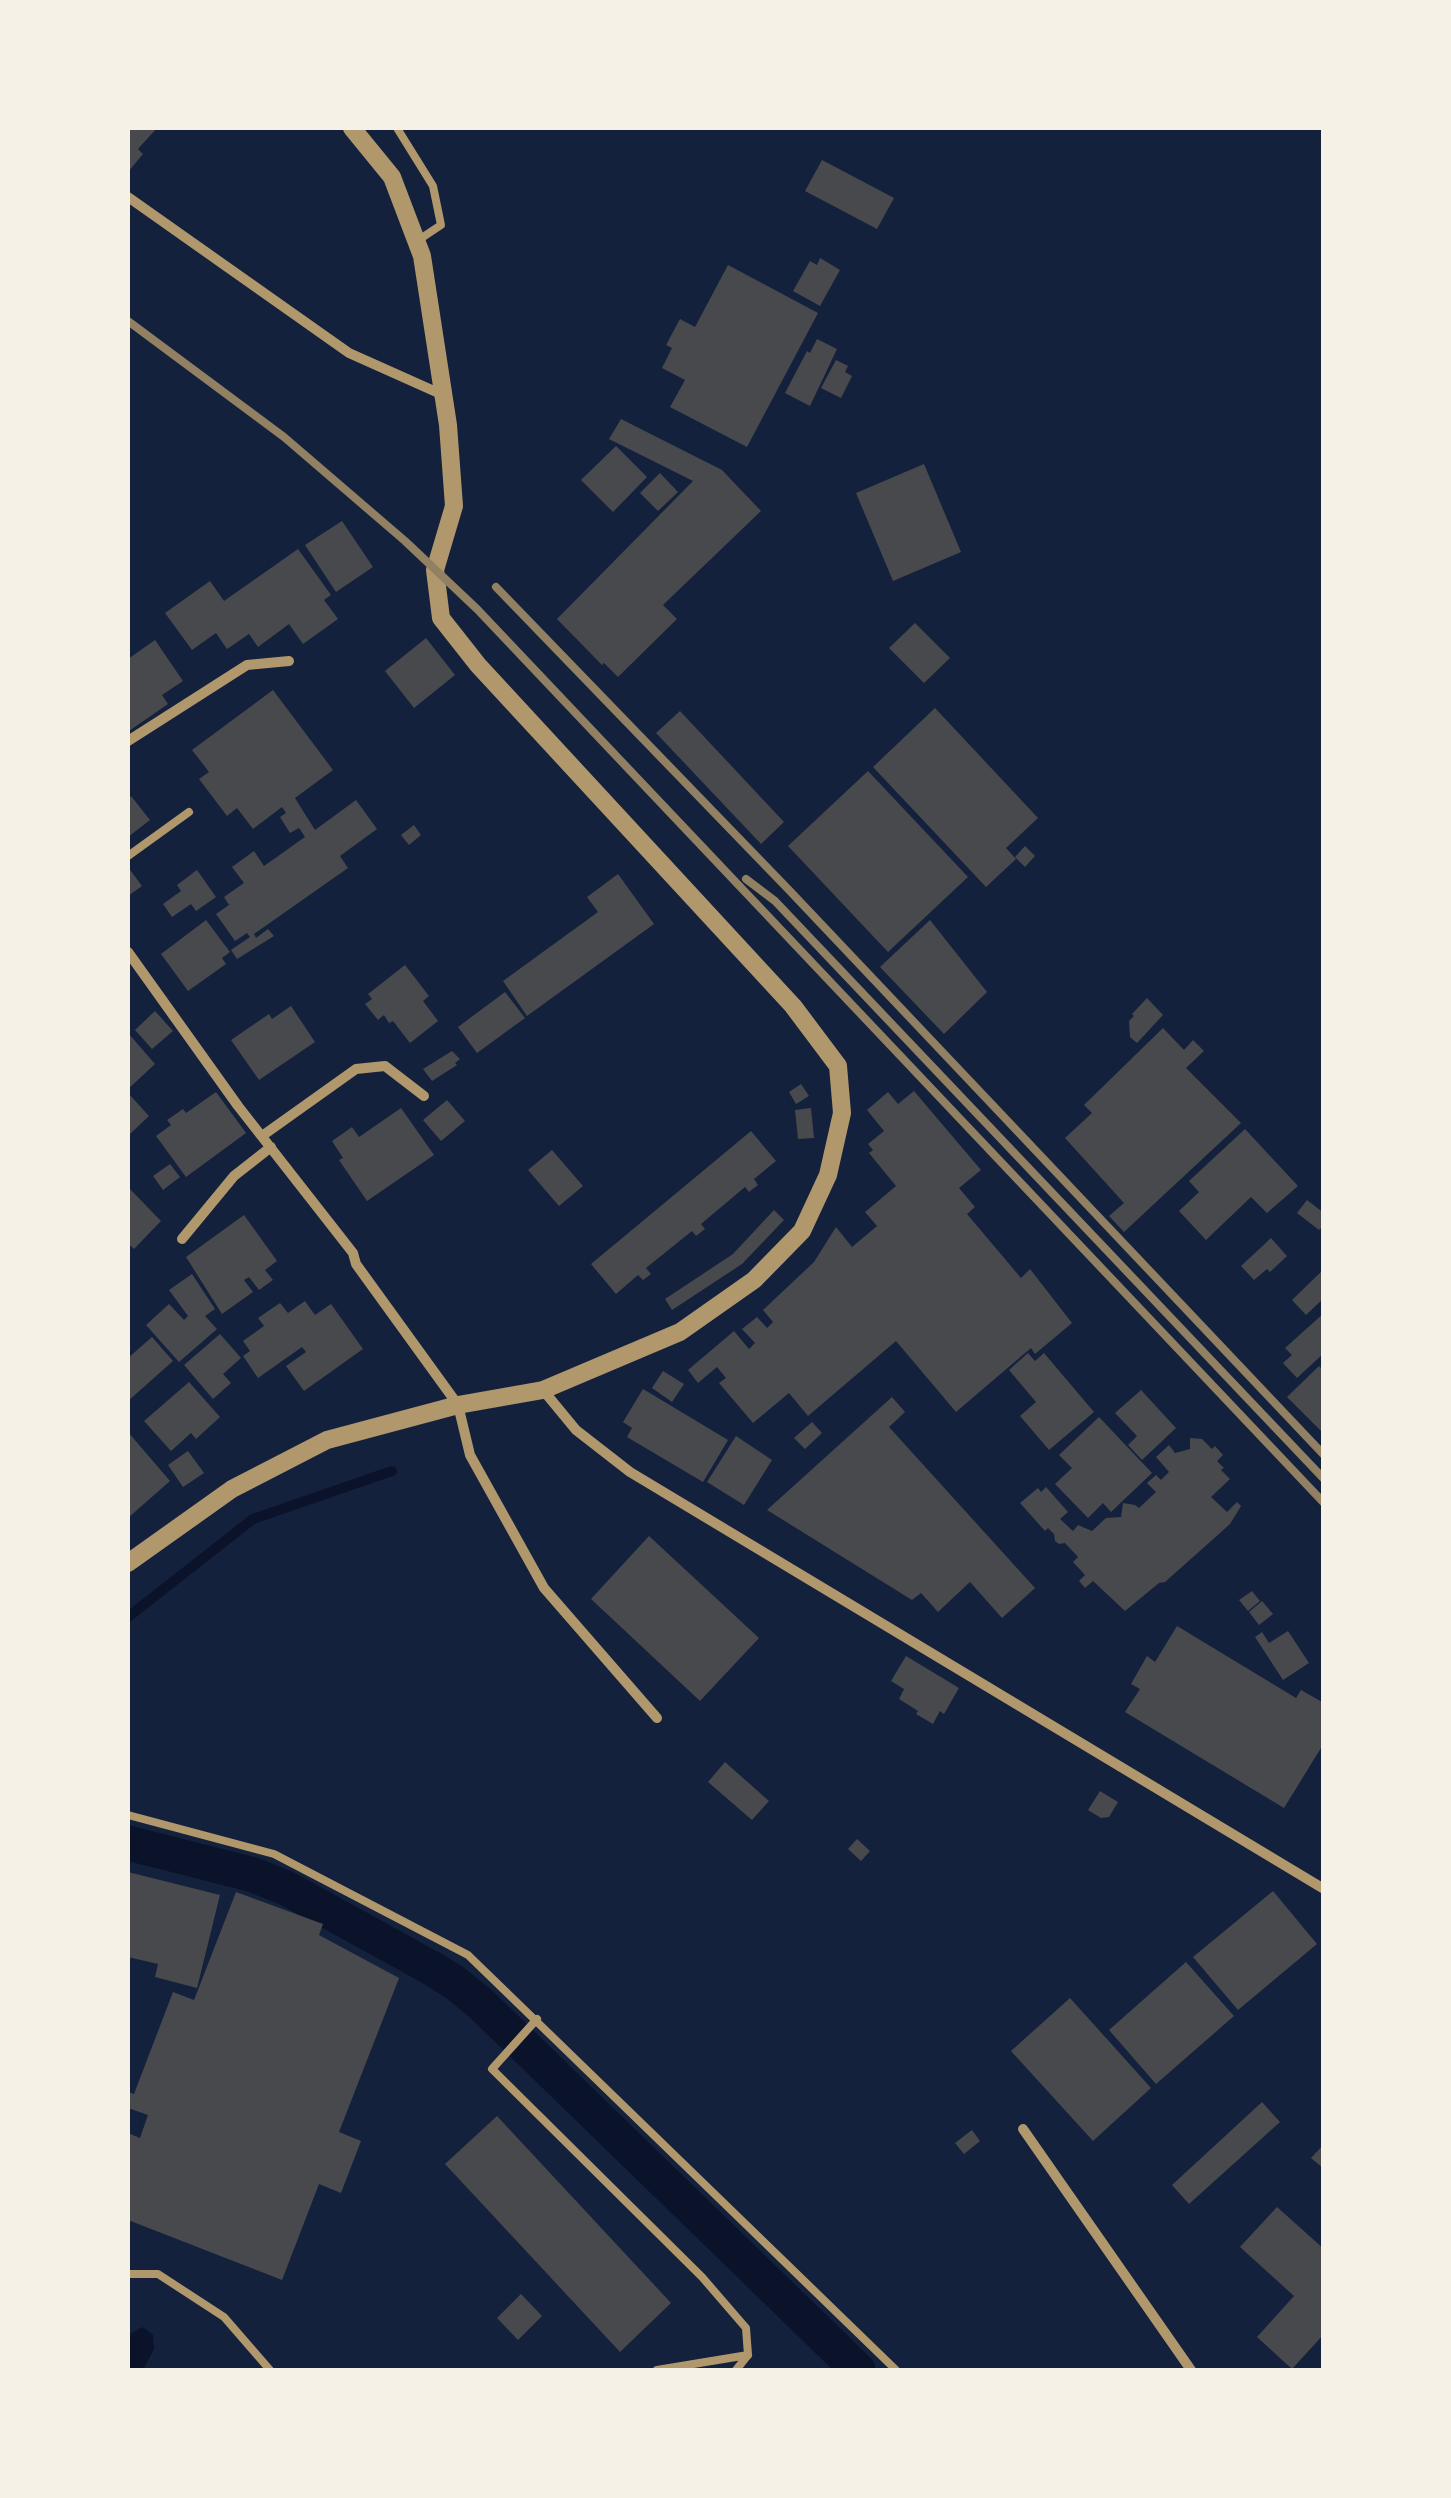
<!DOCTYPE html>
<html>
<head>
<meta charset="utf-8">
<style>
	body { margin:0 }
	#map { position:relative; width:1451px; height:2498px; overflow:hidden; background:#14213d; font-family:Barlow,sans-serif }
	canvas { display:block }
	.frame { position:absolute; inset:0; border:130px solid #f6f1e7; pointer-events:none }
</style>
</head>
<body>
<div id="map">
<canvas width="1451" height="2498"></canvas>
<div class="frame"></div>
</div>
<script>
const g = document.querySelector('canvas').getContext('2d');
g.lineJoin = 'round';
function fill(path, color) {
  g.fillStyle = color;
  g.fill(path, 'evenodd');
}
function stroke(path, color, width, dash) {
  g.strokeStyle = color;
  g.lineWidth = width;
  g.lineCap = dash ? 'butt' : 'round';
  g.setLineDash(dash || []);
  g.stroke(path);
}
const water = new Path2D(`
	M 143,2327 L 153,2335 L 154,2349 L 143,2370 L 128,2370 L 128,2335 Z`);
const stream = new Path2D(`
	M 128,1617 L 253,1519 L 392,1471`);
const canal = new Path2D(`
	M 128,1843 L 254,1875 L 288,1889 L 433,1969 L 454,1982 L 480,2003 L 858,2370`);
const building = new Path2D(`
	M 128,128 L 157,128 L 138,149 L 143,154 L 128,172 Z
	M 822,160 L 894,198 L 877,229 L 805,191 Z
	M 820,258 L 840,270 L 820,306 L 793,291 L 810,261 L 817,265 Z
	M 728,265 L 818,313 L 747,447 L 670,407 L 685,380 L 662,368 L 672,348 L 666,345 L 680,319 L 695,327 Z
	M 817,339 L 837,349 L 810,406 L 785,393 L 807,351 L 810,353 Z
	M 836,360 L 848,366 L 845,372 L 852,376 L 841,398 L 821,388 Z
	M 621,419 L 722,470 L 761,511 L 663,605 L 677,619 L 618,677 L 604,663 L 602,665 L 557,619 L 693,481 L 609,439 Z
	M 616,446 L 647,477 L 613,512 L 581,480 Z
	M 924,464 L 961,552 L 893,581 L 856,493 Z
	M 660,473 L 678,492 L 658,511 L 640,493 Z
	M 342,521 L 373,567 L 336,592 L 305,545 Z
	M 298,549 L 331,595 L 324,600 L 338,619 L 303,644 L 289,624 L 258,647 L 249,634 L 227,649 L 216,633 L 192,650 L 165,613 L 210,581 L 224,601 Z
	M 915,623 L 950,658 L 924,683 L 889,648 Z
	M 426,638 L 455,675 L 414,708 L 385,671 Z
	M 155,640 L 183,681 L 162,695 L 168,704 L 129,731 L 128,659 Z
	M 273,690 L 333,770 L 295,798 L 315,830 L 356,800 L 377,829 L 340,856 L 348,868 L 254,934 L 256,938 L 268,929 L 274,936 L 237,959 L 231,950 L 250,937 L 247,933 L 235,941 L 216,914 L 229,905 L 224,897 L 244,883 L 232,867 L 254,851 L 264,866 L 305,837 L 299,828 L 290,833 L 280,817 L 286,813 L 282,807 L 253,829 L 237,808 L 227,816 L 199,779 L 209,772 L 192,750 Z
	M 935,708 L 1038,818 L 1006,848 L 1016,859 L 986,887 L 873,767 Z
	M 680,711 L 784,822 L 761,844 L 656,733 Z
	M 868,771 L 968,877 L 888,952 L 788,846 Z
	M 131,796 L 150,820 L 128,837 L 128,799 Z
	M 414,825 L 421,835 L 409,845 L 401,835 Z
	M 1025,846 L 1035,856 L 1025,867 L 1015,857 Z
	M 128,867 L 142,886 L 128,896 Z
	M 197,870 L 216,897 L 196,911 L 191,904 L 172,917 L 163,904 L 181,891 L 177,885 Z
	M 618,874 L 654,924 L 527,1016 L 503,981 L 598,912 L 587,897 Z
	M 206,920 L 230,952 L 222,958 L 226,964 L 188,991 L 161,954 Z
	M 930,920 L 987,992 L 944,1034 L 880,967 Z
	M 405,965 L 429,996 L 423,1001 L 438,1021 L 410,1043 L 393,1021 L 389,1023 L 384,1015 L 378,1020 L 365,1004 L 372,999 L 368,994 Z
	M 505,992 L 525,1018 L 477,1053 L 458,1027 Z
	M 1147,998 L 1163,1015 L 1137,1043 L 1130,1037 L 1129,1021 L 1134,1016 L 1132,1014 Z
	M 291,1006 L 315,1042 L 259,1080 L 231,1040 L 269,1014 L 272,1019 Z
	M 155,1011 L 173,1031 L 152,1049 L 135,1030 Z
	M 1163,1028 L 1184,1050 L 1193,1040 L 1204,1051 L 1186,1068 L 1241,1123 L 1124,1232 L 1109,1216 L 1124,1203 L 1065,1138 L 1092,1113 L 1084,1105 Z
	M 128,1033 L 155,1064 L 128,1089 Z
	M 452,1051 L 460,1059 L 455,1063 L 457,1065 L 432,1081 L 423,1069 Z
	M 801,1084 L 809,1096 L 796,1104 L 789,1092 Z
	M 914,1091 L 981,1170 L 959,1188 L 975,1207 L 967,1214 L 1021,1278 L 1030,1269 L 1072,1323 L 1035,1354 L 1031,1348 L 956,1412 L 896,1341 L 808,1416 L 789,1393 L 753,1423 L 719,1383 L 726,1378 L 717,1367 L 698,1383 L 688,1370 L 734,1331 L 749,1349 L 755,1343 L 742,1329 L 757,1317 L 767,1328 L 773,1322 L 763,1310 L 814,1262 L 836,1227 L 852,1247 L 877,1226 L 865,1212 L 896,1186 L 869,1153 L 873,1150 L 868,1144 L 884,1131 L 867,1110 L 888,1092 L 898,1104 Z
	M 216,1092 L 246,1133 L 186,1177 L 156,1136 L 171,1125 L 167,1120 L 183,1109 L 186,1113 Z
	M 128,1093 L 149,1116 L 130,1134 L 128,1132 Z
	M 447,1100 L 465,1121 L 441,1141 L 423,1120 Z
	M 401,1108 L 434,1155 L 367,1201 L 339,1160 L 343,1158 L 332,1141 L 352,1127 L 359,1137 Z
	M 811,1108 L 814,1138 L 798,1139 L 795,1110 Z
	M 1245,1129 L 1298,1186 L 1267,1213 L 1251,1197 L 1206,1240 L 1179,1211 L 1199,1192 L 1189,1181 Z
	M 751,1131 L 776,1161 L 754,1179 L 758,1185 L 749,1192 L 745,1187 L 701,1224 L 705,1229 L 696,1236 L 692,1231 L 646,1268 L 651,1274 L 643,1280 L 638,1275 L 616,1294 L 591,1264 Z
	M 552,1150 L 583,1186 L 559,1206 L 528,1170 Z
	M 170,1164 L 180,1177 L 163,1190 L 153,1176 Z
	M 128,1187 L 161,1221 L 134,1249 L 128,1243 L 128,1228 L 129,1226 L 128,1224 Z
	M 1307,1200 L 1324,1213 L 1324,1225 L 1319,1230 L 1297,1213 Z
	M 774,1210 L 784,1220 L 742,1264 L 672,1310 L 665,1299 L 733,1254 Z
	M 244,1215 L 277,1261 L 265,1270 L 273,1280 L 259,1290 L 249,1277 L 244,1280 L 253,1292 L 222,1314 L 186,1257 Z
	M 1271,1238 L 1287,1256 L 1270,1272 L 1267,1269 L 1254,1280 L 1241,1266 Z
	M 1324,1269 L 1324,1298 L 1306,1315 L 1292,1300 Z
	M 192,1274 L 215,1309 L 205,1316 L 217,1329 L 179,1362 L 146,1325 L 169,1304 L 184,1320 L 188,1316 L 169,1290 Z
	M 305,1301 L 315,1315 L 331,1304 L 363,1349 L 304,1391 L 286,1366 L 306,1352 L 302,1347 L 258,1378 L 243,1356 L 250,1351 L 243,1341 L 264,1326 L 258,1318 L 280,1303 L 288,1313 Z
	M 1324,1313 L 1324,1344 L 1322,1345 L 1324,1353 L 1297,1378 L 1283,1363 L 1292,1355 L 1285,1348 Z
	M 220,1334 L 241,1358 L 223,1374 L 231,1383 L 213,1399 L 184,1365 Z
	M 152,1337 L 173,1361 L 128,1401 L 128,1358 Z
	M 1028,1353 L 1035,1361 L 1044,1353 L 1094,1412 L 1049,1450 L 1020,1416 L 1036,1402 L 1009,1370 Z
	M 1319,1366 L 1324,1371 L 1324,1434 L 1287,1397 Z
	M 663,1371 L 684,1384 L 672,1402 L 652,1388 Z
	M 189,1382 L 220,1417 L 196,1439 L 191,1433 L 171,1451 L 144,1421 Z
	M 643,1389 L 728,1440 L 703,1482 L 627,1437 L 632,1428 L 623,1422 Z
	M 1141,1390 L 1176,1428 L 1142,1460 L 1128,1445 L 1137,1436 L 1115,1413 Z
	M 892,1397 L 905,1412 L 889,1427 L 1035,1588 L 1002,1618 L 970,1582 L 938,1612 L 921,1593 L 912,1600 L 767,1510 Z
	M 1099,1417 L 1152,1473 L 1111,1512 L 1103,1503 L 1088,1518 L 1055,1484 L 1072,1468 L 1059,1455 Z
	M 812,1422 L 822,1433 L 805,1449 L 794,1438 Z
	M 128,1432 L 170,1481 L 128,1518 Z
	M 736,1436 L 772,1460 L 744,1505 L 707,1482 Z
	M 1190,1438 L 1202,1439 L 1212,1449 L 1215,1446 L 1223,1455 L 1217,1461 L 1224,1468 L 1221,1470 L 1230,1479 L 1211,1497 L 1227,1512 L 1237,1502 L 1241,1506 L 1230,1524 L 1220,1533 L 1165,1582 L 1159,1583 L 1125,1611 L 1093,1581 L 1085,1588 L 1079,1581 L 1085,1575 L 1073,1562 L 1078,1557 L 1065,1543 L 1059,1544 L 1055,1541 L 1054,1534 L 1048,1528 L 1045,1531 L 1020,1503 L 1038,1488 L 1041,1492 L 1046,1487 L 1068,1512 L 1060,1519 L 1073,1531 L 1078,1525 L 1092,1531 L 1106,1518 L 1121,1517 L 1123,1503 L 1135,1505 L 1139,1508 L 1156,1492 L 1147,1483 L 1156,1475 L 1161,1480 L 1169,1472 L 1156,1457 L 1169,1445 L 1175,1453 L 1190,1449 Z
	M 188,1451 L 204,1473 L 183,1487 L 168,1465 Z
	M 649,1536 L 759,1638 L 700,1701 L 591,1599 Z
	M 1252,1591 L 1260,1601 L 1248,1611 L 1239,1600 Z
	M 1262,1601 L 1273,1614 L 1259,1625 L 1249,1612 Z
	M 1177,1626 L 1296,1698 L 1301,1690 L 1324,1703 L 1324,1743 L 1284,1808 L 1125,1712 L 1140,1689 L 1131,1684 L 1147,1656 L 1155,1662 Z
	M 1288,1631 L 1309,1663 L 1283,1680 L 1255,1637 L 1262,1632 L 1269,1643 Z
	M 906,1656 L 959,1688 L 944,1714 L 940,1711 L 933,1724 L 916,1714 L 918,1711 L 899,1699 L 904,1689 L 891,1681 Z
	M 725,1762 L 769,1801 L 752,1820 L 708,1782 Z
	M 1100,1791 L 1118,1802 L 1109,1817 L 1101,1818 L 1088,1810 Z
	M 857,1839 L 870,1851 L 861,1861 L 848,1849 Z
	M 128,1872 L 220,1895 L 197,1988 L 155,1977 L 158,1964 L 128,1957 Z
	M 1273,1891 L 1317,1944 L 1238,2010 L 1193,1957 Z
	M 236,1892 L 323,1924 L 319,1935 L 399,1978 L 339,2132 L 361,2141 L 341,2193 L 319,2184 L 282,2280 L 128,2220 L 128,2133 L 140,2138 L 148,2115 L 128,2108 L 128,2092 L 134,2094 L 173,1992 L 194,2000 Z
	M 1186,1962 L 1234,2016 L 1156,2084 L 1109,2030 Z
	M 1070,1998 L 1151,2088 L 1093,2141 L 1011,2051 Z
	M 1262,2102 L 1280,2122 L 1189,2204 L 1172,2185 Z
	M 497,2116 L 671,2303 L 620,2352 L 445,2164 Z
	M 972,2130 L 980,2141 L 964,2154 L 955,2143 Z
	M 1324,2144 L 1324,2169 L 1311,2158 Z
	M 1277,2207 L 1324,2249 L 1324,2334 L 1292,2369 L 1257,2337 L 1294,2296 L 1240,2247 Z
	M 521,2294 L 542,2316 L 518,2340 L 497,2318 Z`);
const service = new Path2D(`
	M 397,128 L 433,186 L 441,225 L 417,241
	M 128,856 L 189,812
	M 128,1815 L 274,1854 L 468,1955 L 896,2370
	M 537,2019 L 492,2069 L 702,2277 L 746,2328 L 748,2355 L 657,2370
	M 128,2274 L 158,2274 L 224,2317 L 270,2370
	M 736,2370 L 748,2355`);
const minor = new Path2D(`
	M 128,197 L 349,353 L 443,395
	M 128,741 L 247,665 L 289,661
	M 128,952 L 238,1106 L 353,1253 L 356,1264 L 458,1405 L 470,1455 L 544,1588 L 657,1718
	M 262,1136 L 356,1069 L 385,1066 L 424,1096
	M 182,1239 L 234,1176 L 271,1147
	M 543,1390 L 576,1430 L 630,1472 L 1324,1889
	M 1023,2129 L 1191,2370`);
const tertiary = new Path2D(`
	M 128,1563 L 232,1489 L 327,1440 L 458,1405 L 543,1390 L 680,1332 L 754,1280 L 802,1231 L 828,1175 L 842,1113 L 838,1066 L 793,1006 L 478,665 L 441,618 L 435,570 L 454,506 L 448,425 L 422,256 L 392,177 L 352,128`);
const rail = new Path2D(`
	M 128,321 L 284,437 L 405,541 L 477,609 L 1324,1503
	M 496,587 L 788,889 L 1324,1455
	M 746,879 L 775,901 L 1324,1479`);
fill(water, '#0b132b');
stroke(stream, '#0b132b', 10);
stroke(canal, '#0b132b', 35);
fill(building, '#48494c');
stroke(service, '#b1986c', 8);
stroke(minor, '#b1986c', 10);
stroke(tertiary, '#b1986c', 18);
stroke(rail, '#918062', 8);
</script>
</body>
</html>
